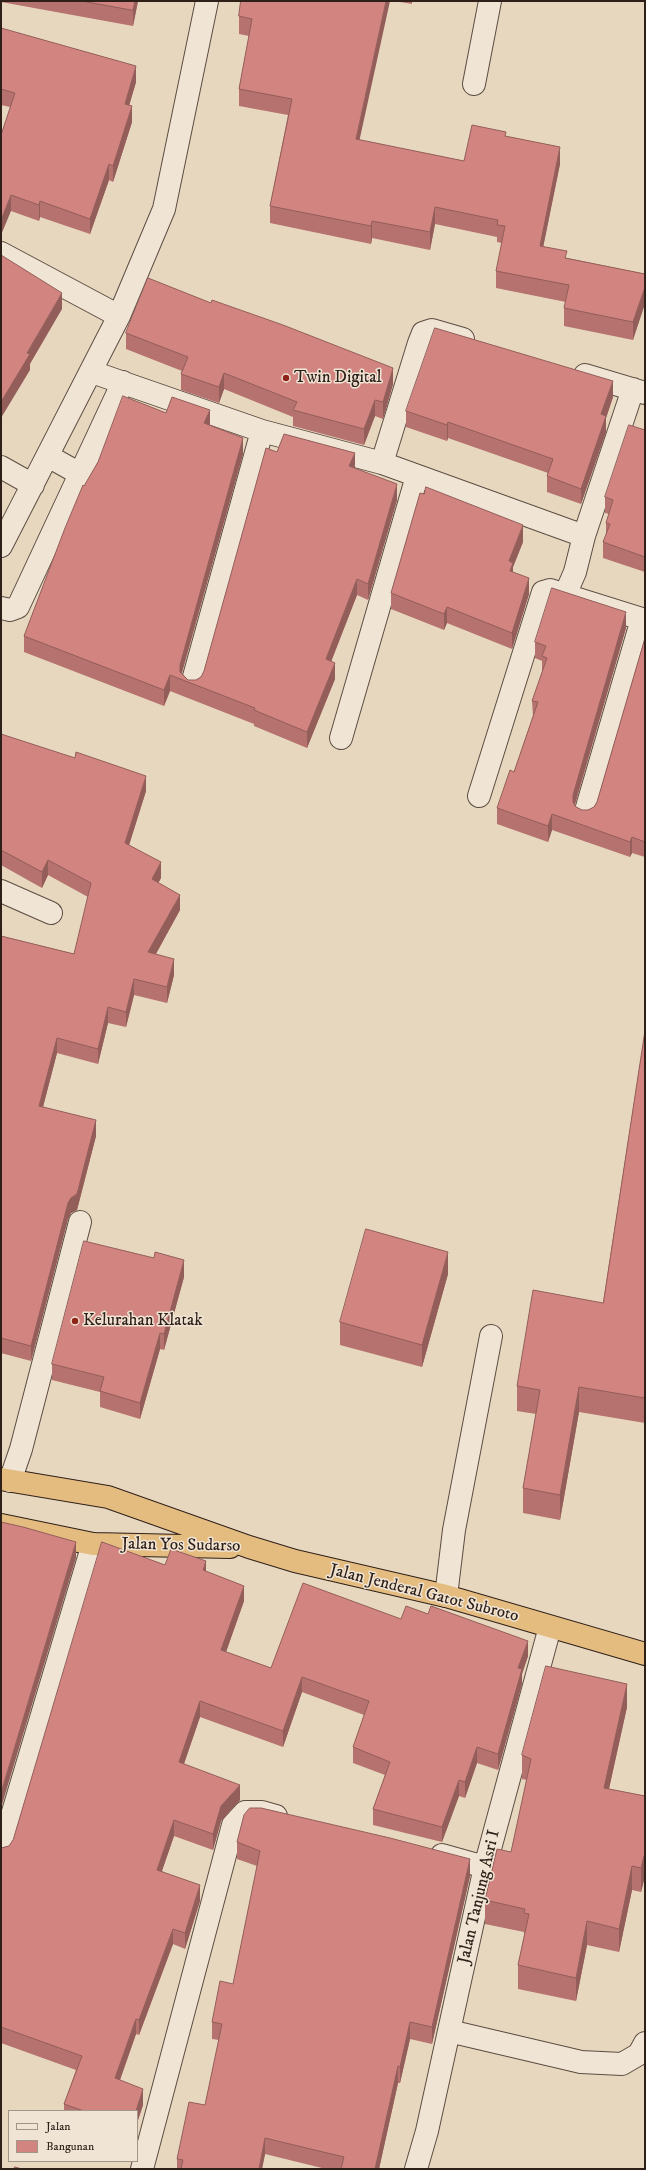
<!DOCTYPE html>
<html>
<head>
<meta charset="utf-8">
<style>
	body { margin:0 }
	#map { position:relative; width:646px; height:2170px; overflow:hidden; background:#e8d7bf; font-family:"IM FELL DW Pica",serif }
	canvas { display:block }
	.frame { position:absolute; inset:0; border:2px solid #2e1f18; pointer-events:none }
	.legend { position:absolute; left:8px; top:2110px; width:130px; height:52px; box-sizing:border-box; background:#f0e5d5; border:1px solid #a29689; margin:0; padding:5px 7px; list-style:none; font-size:12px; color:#2e1f18 }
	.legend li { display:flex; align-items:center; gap:8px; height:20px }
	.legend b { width:20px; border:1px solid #a29689 }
</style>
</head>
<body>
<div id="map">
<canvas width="646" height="2170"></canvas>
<div class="frame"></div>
<ul class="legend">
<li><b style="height:5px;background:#f0e5d5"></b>Jalan</li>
<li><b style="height:11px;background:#d28580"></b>Bangunan</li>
</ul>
</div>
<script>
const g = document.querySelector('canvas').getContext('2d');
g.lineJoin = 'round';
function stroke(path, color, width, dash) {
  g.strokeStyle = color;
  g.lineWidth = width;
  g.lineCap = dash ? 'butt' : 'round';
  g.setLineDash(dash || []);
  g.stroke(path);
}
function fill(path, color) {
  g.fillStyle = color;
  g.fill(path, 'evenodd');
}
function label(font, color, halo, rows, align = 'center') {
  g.font = font + ' "IM FELL DW Pica",serif';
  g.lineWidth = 3;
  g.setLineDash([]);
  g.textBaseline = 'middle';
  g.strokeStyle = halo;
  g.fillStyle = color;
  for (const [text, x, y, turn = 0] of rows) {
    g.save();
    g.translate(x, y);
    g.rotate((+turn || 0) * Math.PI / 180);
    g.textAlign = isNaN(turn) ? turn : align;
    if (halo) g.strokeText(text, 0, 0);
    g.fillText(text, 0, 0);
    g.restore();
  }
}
const minor = new Path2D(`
	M 474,84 L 490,1
	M 1,253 L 119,316
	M 92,372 L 262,431 L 382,463 L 584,536 L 575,572 L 565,595 L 645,620
	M 585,375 L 645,393
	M 48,456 L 80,474
	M 382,463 L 419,343 L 423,333 L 432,330 L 463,339
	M 1,467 L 33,485
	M 584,536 L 633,389
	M 1,546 L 119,316 L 164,209 L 207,1
	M 1,608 L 10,610 L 18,607 L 123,382
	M 192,684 L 262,431
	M 341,738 L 417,476
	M 479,796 L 543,592 L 550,590 L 565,595
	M 585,814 L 642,619
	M 1,891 L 51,913
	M 10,1481 L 21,1449 L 80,1222
	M 446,1596 L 454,1530 L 491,1336
	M 1,1852 L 93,1544
	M 442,1855 L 485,1867
	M 449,2031 L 581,2062 L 622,2064 L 639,2054 L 645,2043
	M 142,2169 L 233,1825 L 245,1812 L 262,1812 L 276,1816
	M 416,2169 L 427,2131 L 485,1867 L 550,1627`);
const highway = new Path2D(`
	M 1,1479 L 108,1497 L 249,1547 L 295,1561 L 446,1596 L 645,1654
	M 1,1525 L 93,1544 L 230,1547`);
const wall = new Path2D(`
	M 1,1 L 138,1 L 133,26 L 1,2 Z
	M 241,1 L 360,140 L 464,161 L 506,136 L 560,164 L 543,246 L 567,258 L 645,274 L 633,340 L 564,326 L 564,308 L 566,302 L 496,288 L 496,271 L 502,243 L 497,242 L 497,237 L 435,224 L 430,250 L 372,238 L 371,244 L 270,223 L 270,206 L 288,115 L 239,106 L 239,89 L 249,36 L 239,34 L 239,16 Z
	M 394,1 L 412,1 L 412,4 Z
	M 1,28 L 136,82 L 129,105 L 132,122 L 113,182 L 109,180 L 90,234 L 40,217 L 39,221 L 11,211 L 10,107 L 1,105 Z
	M 126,333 L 393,384 L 383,419 L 375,416 L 364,445 L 293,426 L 293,417 L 224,389 L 219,403 L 181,390 L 181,374 L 182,371 L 126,349 Z
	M 613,397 L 606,418 L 606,432 L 581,504 L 547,492 L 547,476 L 548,473 L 448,438 L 447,441 L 406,427 L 406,411 Z
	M 166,413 L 210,425 L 243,454 L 182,673 L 188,680 L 196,680 L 201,677 L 204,671 L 277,452 L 355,468 L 397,500 L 368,600 L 357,595 L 331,661 L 335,679 L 307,748 L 254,726 L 254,724 L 170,691 L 164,706 L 24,652 L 24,636 L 84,486 Z
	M 645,430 L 645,572 L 603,558 L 603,542 L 606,536 L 606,523 L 609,514 L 605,513 L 605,497 Z
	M 523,542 L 513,567 L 513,572 L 529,594 L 512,649 L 447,623 L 444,630 L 391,609 L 391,593 Z
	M 626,628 L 575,805 L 576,807 L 582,810 L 588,810 L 594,807 L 597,802 L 645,638 L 645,857 L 632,853 L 630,857 L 552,830 L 548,842 L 497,824 L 497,808 L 514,772 L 533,716 L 532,701 L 542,672 L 542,661 L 535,658 L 535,642 Z
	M 1,734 L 146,791 L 129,845 L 161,878 L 158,883 L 180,910 L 156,954 L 174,975 L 167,1003 L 134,995 L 126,1027 L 108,1023 L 98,1064 L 57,1053 L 43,1107 L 96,1136 L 77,1210 L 71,1213 L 68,1219 L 31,1361 L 1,1353 L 1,936 L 74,954 L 88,897 L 48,875 L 42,888 L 1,865 Z
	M 645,1031 L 645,1423 L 579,1412 L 560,1520 L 523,1513 L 523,1488 L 536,1414 L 517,1411 L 517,1386 L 603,1303 Z
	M 448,1274 L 422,1367 L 340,1345 L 340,1322 Z
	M 184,1277 L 164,1350 L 160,1349 L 140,1419 L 100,1407 L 100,1392 L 52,1380 L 52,1364 Z
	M 165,1565 L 206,1571 L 244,1601 L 226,1652 L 271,1668 L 401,1619 L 528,1656 L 522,1674 L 522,1684 L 498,1770 L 477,1763 L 465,1798 L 459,1796 L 442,1842 L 373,1825 L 373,1809 L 385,1775 L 353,1763 L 353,1747 L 364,1715 L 302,1692 L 283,1747 L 200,1717 L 184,1764 L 240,1800 L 221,1821 L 213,1850 L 174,1836 L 162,1871 L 200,1901 L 185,1949 L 173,1944 L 139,2035 L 136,2034 L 120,2080 L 143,2105 L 137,2123 L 137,2111 L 64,2111 L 64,2104 L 76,2070 L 1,2043 L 1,1848 L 9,1846 L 13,1840 Z
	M 627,1707 L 609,1789 L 645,1796 L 645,1880 L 644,1880 L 641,1892 L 632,1890 L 619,1952 L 587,1945 L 576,2001 L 518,1989 L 518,1965 L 524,1936 L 524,1932 L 485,1924 L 485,1900 L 511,1852 L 527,1780 L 522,1779 L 522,1755 Z
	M 237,1842 L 470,1876 L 432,2044 L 410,2039 L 400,2083 L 398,2083 L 379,2169 L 326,2169 L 265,2154 L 262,2169 L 177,2169 L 177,2159 L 205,2105 L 219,2040 L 212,2039 L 212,2022 L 233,1984 L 257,1866 L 237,1859 Z`);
const shadedWall = new Path2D(`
	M 135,1 L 138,1 L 133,26 L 133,10 Z
	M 386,1 L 390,1 L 356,156 L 356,139 Z
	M 136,66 L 136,82 L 125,120 L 125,104 Z
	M 132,106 L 132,122 L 113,182 L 113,166 Z
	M 560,147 L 560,164 L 540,263 L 540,246 Z
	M 109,164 L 109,180 L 90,234 L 90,219 Z
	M 11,195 L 11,211 L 1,235 L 1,220 Z
	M 40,201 L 40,217 L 39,221 L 39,205 Z
	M 435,207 L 435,224 L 430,250 L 430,232 Z
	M 372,221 L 372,238 L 371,244 L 371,226 Z
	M 645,287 L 645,304 L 633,340 L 633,322 Z
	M 62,293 L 62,309 L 30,364 L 30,370 L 1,418 L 1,402 L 27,353 Z
	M 393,368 L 393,384 L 383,419 L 383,402 Z
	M 224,373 L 224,389 L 219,403 L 219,387 Z
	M 613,381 L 613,397 L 606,418 L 606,432 L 581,504 L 581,489 L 601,414 Z
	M 375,400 L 375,416 L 364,445 L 364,429 Z
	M 210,410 L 210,426 L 204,423 Z
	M 448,422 L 448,438 L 447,441 L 447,425 Z
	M 243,438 L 243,454 L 180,679 L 180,665 Z
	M 355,453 L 355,469 L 349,466 Z
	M 397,484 L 397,500 L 368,600 L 368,584 Z
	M 523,525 L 523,542 L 513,567 L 513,579 L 510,587 L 509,561 Z
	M 529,578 L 529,594 L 512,649 L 512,633 Z
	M 357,579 L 357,595 L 326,675 L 326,659 Z
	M 447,607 L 447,623 L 444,630 L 444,614 Z
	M 626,612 L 626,628 L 573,810 L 573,795 Z
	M 335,663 L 335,679 L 307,748 L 307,732 Z
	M 170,675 L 170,691 L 164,706 L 164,690 Z
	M 146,776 L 146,791 L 125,858 L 125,843 Z
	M 552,814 L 552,830 L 548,842 L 548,826 Z
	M 632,837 L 632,853 L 630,857 L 630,842 Z
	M 48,860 L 48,875 L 42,888 L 42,872 Z
	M 161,862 L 161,878 L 152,895 L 152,879 Z
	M 180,895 L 180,910 L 148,968 L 148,952 Z
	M 174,959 L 174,975 L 167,1003 L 167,987 Z
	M 134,979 L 134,995 L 126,1027 L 126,1012 Z
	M 108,1007 L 108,1023 L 98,1064 L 98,1049 Z
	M 57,1038 L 57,1053 L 39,1122 L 39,1106 Z
	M 96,1120 L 96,1136 L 77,1210 L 71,1213 L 68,1219 L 31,1361 L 31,1346 L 68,1203 Z
	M 448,1252 L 448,1274 L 422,1367 L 422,1345 Z
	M 184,1260 L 184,1277 L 164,1350 L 164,1334 Z
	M 160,1333 L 160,1349 L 140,1419 L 140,1403 Z
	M 579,1387 L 579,1412 L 560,1520 L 560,1495 Z
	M 76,1542 L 76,1558 L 1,1808 L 1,1793 Z
	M 206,1561 L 206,1577 L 203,1570 Z
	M 244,1586 L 244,1601 L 221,1666 L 221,1650 Z
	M 528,1641 L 528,1656 L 522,1674 L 522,1684 L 498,1770 L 498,1754 L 518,1668 Z
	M 302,1677 L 302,1692 L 283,1747 L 283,1731 Z
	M 627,1684 L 627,1707 L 604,1811 L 604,1788 Z
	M 200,1701 L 200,1717 L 179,1778 L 179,1762 Z
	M 477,1747 L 477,1763 L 465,1798 L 465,1782 Z
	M 459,1780 L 459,1796 L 442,1842 L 442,1827 Z
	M 240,1785 L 240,1800 L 221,1821 L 213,1850 L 213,1834 L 221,1806 Z
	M 174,1820 L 174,1836 L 157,1885 L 157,1870 Z
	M 644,1856 L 644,1880 L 641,1892 L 641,1868 Z
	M 470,1859 L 470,1876 L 432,2044 L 432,2027 Z
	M 632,1866 L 632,1890 L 619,1952 L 619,1929 Z
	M 200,1885 L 200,1901 L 185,1949 L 185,1933 Z
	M 587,1921 L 587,1945 L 576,2001 L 576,1978 Z
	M 173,1929 L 173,1944 L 139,2035 L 139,2020 Z
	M 136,2019 L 136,2034 L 115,2094 L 115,2078 Z
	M 410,2022 L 410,2039 L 400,2083 L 400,2067 Z
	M 398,2066 L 398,2083 L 379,2169 L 375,2169 Z
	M 143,2089 L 143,2105 L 137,2123 L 137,2111 L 136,2111 Z
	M 265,2138 L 265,2154 L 262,2169 L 259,2169 Z`);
const building = new Path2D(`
	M 82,1 L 135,1 L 133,10 Z
	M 241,1 L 386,1 L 356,139 L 464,161 L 472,125 L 506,132 L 505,136 L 560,147 L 540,246 L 567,251 L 565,258 L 645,274 L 645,287 L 633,322 L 564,308 L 569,285 L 496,271 L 505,226 L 497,225 L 498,220 L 435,207 L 430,232 L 372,221 L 371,226 L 270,206 L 292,99 L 239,89 L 252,19 L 239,16 Z
	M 1,28 L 136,66 L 125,104 L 132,106 L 113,166 L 109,164 L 90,219 L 40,201 L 39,205 L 11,195 L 1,220 L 1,135 L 15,93 L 1,89 Z
	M 1,255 L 62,293 L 27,353 L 30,354 L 1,402 Z
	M 148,278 L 211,303 L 212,300 L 283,325 L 393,368 L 383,402 L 375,400 L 364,429 L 293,410 L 297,402 L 224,373 L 219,387 L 181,374 L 188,357 L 126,333 Z
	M 435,328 L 613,381 L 601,414 L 606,416 L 581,489 L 547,476 L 553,459 L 448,422 L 447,425 L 406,411 Z
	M 123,396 L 166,413 L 172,397 L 210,410 L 204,423 L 243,438 L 180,665 L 180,672 L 188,680 L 196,680 L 201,677 L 204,671 L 266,448 L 277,452 L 284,434 L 355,453 L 349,466 L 397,484 L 368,584 L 357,579 L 326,659 L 335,663 L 307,732 L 254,710 L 255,708 L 170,675 L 164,690 L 24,636 L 65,528 L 83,485 L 84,486 L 98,462 Z
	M 629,425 L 645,430 L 645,557 L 603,542 L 610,524 L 606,523 L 613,500 L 605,497 Z
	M 426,487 L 523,525 L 509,561 L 513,563 L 510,571 L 529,578 L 512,633 L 447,607 L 444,614 L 391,593 L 420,493 L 424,494 Z
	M 552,588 L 626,612 L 573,795 L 573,802 L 576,807 L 582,810 L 588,810 L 594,807 L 597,802 L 645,638 L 645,842 L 632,837 L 630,842 L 552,814 L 548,826 L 497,808 L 510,770 L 514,772 L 538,702 L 532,701 L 547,658 L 542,656 L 546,646 L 535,642 Z
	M 1,734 L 75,758 L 76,752 L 146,776 L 125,843 L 161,862 L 152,879 L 180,895 L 148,952 L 174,959 L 167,987 L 134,979 L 126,1012 L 108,1007 L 98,1049 L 57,1038 L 39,1106 L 96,1120 L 77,1194 L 71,1198 L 68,1203 L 31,1346 L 1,1338 L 1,936 L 74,954 L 91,883 L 48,860 L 42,872 L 1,850 Z
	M 645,1031 L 645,1398 L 579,1387 L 560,1495 L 523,1488 L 540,1390 L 517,1386 L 533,1290 L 603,1303 Z
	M 366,1229 L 448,1252 L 422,1345 L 340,1322 Z
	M 84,1241 L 154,1258 L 155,1252 L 184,1260 L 164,1334 L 160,1333 L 140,1403 L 100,1391 L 104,1377 L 52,1364 Z
	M 1,1522 L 23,1527 L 76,1542 L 1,1793 Z
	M 102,1542 L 165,1565 L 171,1549 L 206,1561 L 203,1570 L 244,1586 L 221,1650 L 271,1668 L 303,1583 L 401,1619 L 406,1606 L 428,1614 L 431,1606 L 528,1641 L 518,1668 L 522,1669 L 498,1754 L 477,1747 L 465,1782 L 459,1780 L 442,1827 L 373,1809 L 390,1762 L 353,1747 L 369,1701 L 302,1677 L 283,1731 L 200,1701 L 179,1762 L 240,1785 L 221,1806 L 213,1834 L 174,1820 L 157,1870 L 200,1885 L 185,1933 L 173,1929 L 139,2020 L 136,2019 L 115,2078 L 143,2089 L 136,2111 L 84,2111 L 64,2104 L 82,2056 L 1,2027 L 1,1848 L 9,1846 L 13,1840 Z
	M 546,1666 L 627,1684 L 604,1788 L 645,1796 L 645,1857 L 644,1856 L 641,1868 L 632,1866 L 619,1929 L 587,1921 L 576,1978 L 518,1965 L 529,1914 L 524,1913 L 525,1909 L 485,1900 L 497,1849 L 511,1852 L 531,1759 L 522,1755 Z
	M 250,1808 L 261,1808 L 390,1838 L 470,1859 L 432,2027 L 410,2022 L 400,2067 L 398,2066 L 375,2169 L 341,2169 L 344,2157 L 265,2138 L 259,2169 L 181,2169 L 183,2160 L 177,2159 L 189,2102 L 205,2105 L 222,2024 L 212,2022 L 220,1981 L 233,1984 L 260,1851 L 237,1842 L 244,1815 Z
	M 15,2167 L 22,2169 L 14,2169 Z`);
const markers = [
	[286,378,4,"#8f2418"],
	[75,1321,4,"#8f2418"]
];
const poiNames = [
	["Twin Digital",294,378],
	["Kelurahan Klatak",83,1321]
];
const streetNames = [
	["Jalan Yos Sudarso",181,1546,1],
	["Jalan Jenderal Gatot Subroto",424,1594,14],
	["Jalan Tanjung Asri I",480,1897,-77]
];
stroke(minor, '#5c4d42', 24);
stroke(highway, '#2e1f18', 24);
stroke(minor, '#f0e5d5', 22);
stroke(highway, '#e4bc80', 22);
fill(wall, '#b5726e');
fill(shadedWall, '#935d5a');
fill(building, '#d28580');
stroke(building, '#935d5a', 1);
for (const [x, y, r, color] of markers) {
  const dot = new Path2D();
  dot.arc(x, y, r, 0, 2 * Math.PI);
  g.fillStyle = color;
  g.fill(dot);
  stroke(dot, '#f0e5d5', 1.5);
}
label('17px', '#2e1f18', '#f0e5d5', poiNames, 'left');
label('17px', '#2e1f18', '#f0e5d5', streetNames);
</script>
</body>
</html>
